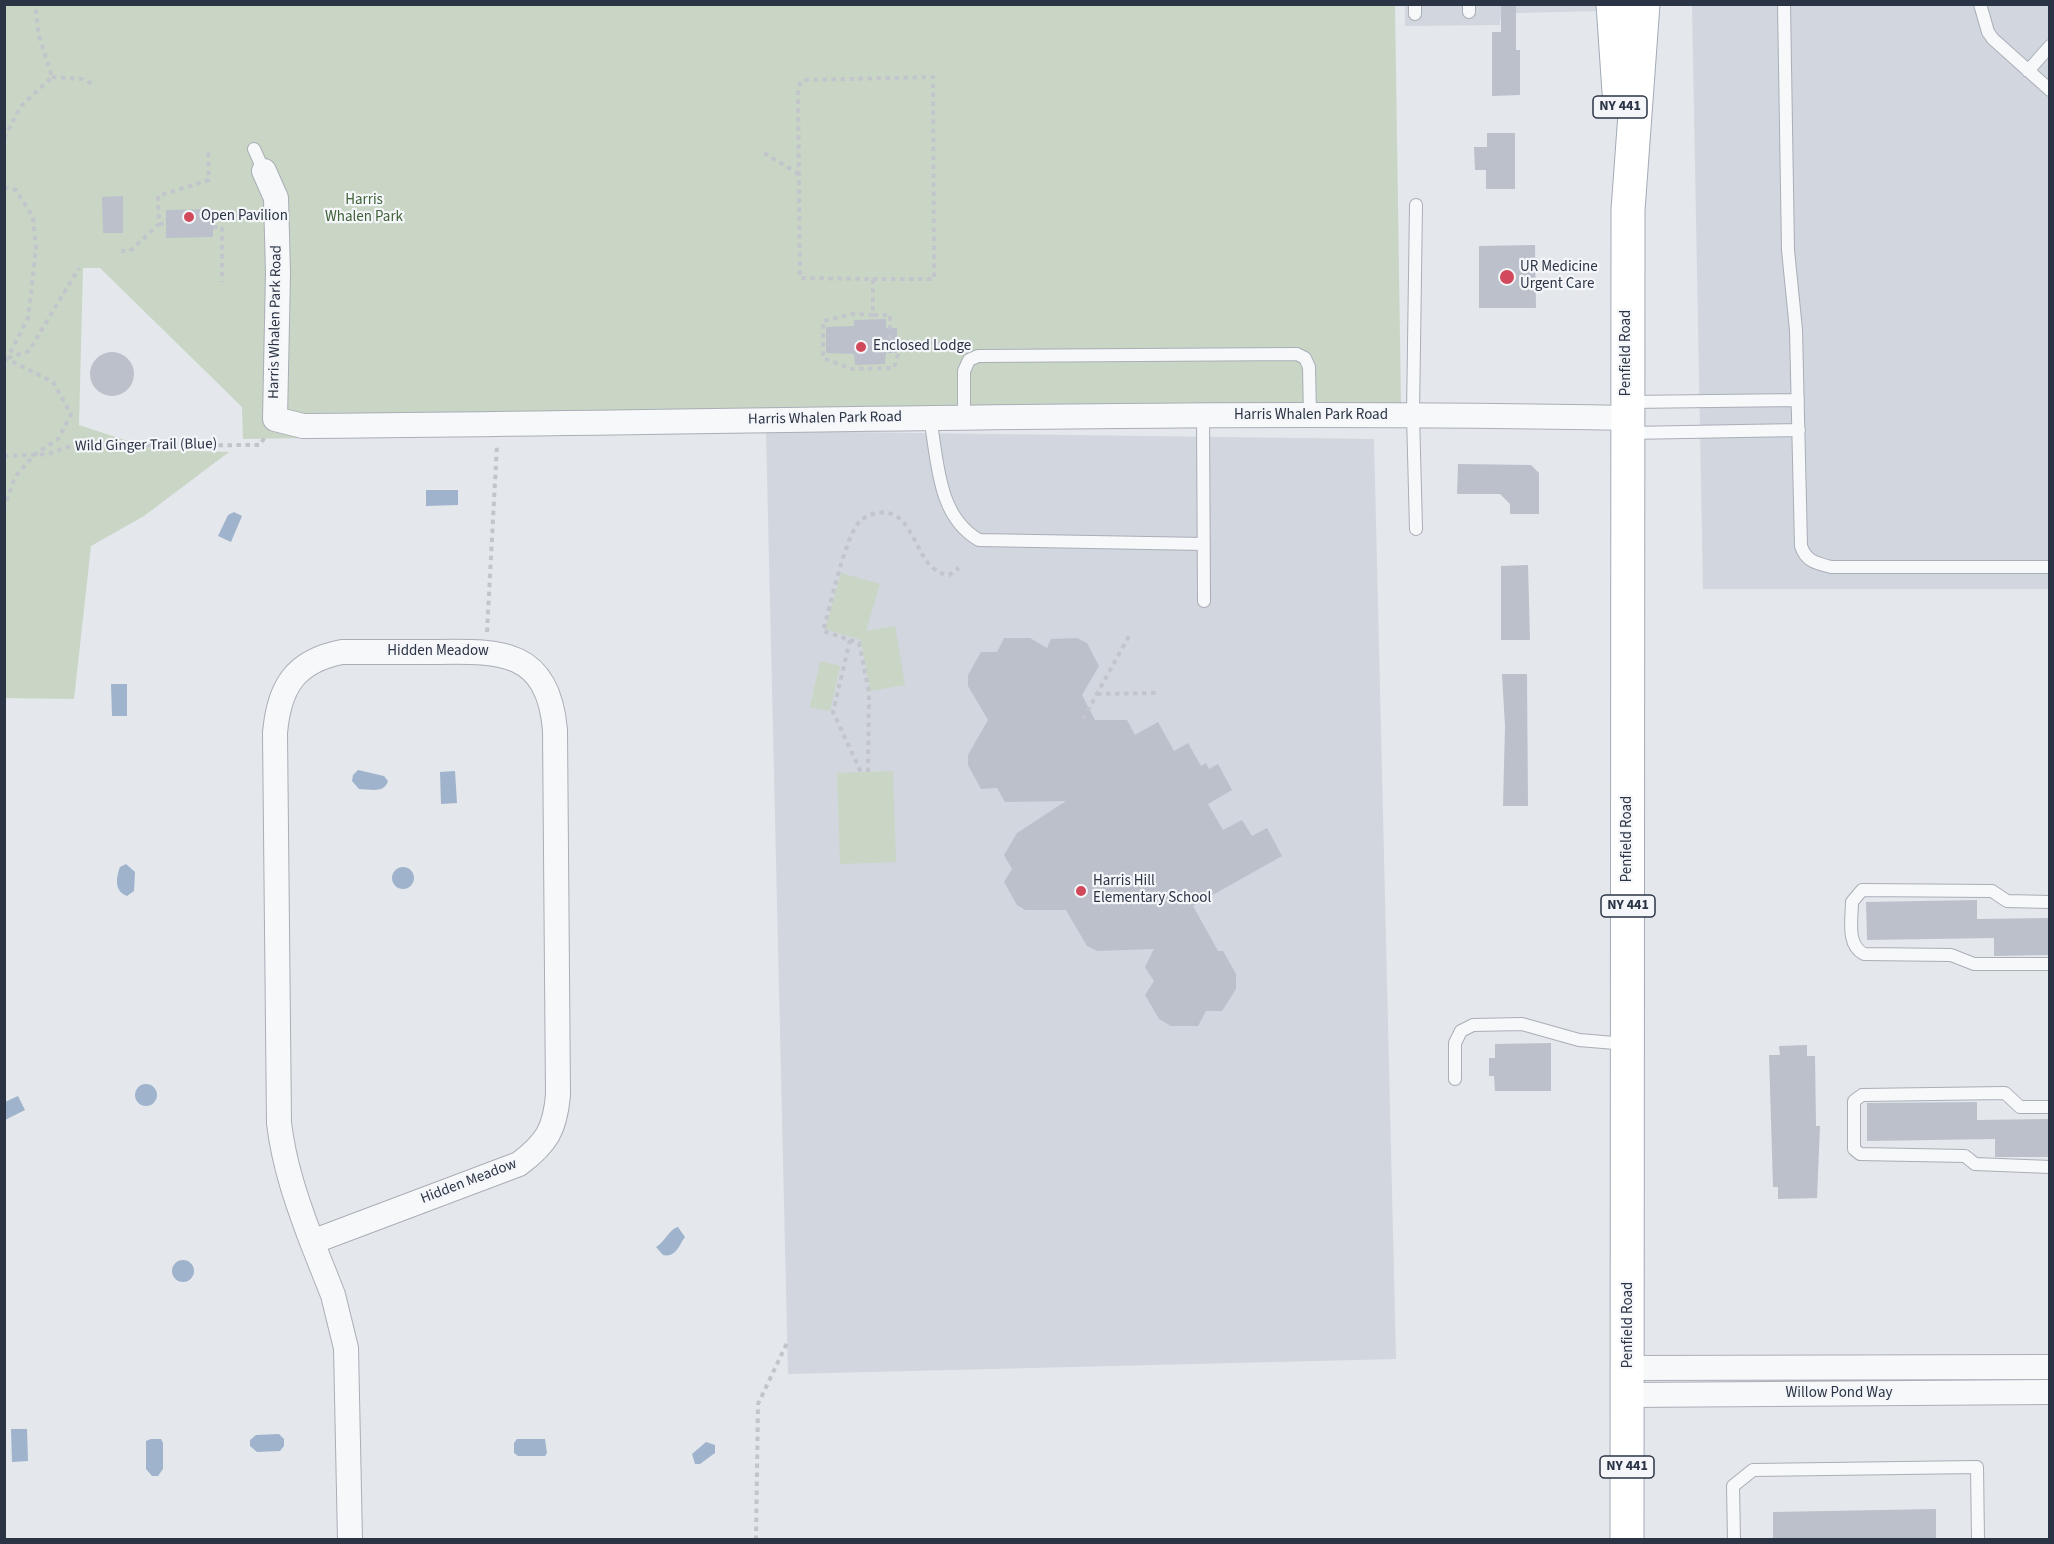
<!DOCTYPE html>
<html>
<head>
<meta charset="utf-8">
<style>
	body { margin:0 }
	#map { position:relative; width:2054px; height:1544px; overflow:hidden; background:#e4e7ec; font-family:"Source Sans 3",sans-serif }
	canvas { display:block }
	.frame { position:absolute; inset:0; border:6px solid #2b3445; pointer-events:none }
</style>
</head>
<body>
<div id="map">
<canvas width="2054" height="1544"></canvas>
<div class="frame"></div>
</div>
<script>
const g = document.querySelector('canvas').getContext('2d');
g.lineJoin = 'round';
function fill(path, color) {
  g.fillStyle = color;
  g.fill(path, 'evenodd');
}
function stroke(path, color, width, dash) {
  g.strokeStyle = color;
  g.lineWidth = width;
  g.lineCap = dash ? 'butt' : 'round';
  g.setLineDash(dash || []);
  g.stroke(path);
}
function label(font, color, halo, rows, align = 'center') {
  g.font = font + ' "Source Sans 3",sans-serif';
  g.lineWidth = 4.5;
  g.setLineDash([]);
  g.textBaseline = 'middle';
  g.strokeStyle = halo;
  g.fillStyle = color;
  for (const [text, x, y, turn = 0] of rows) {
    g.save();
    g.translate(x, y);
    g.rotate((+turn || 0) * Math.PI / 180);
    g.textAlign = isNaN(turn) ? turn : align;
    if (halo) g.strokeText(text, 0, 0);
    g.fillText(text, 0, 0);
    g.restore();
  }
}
const built = new Path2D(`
	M 1597,4 L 1597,11 L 1517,13 L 1500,19 L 1500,25 L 1405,26 L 1405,5 Z
	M 1692,5 L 2049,5 L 2049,589 L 1703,589 Z
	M 766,431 L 1374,439 L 1396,1359 L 788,1374 Z`);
const green = new Path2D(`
	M 5,5 L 1395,5 L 1401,405 L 309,417 L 309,438 L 243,439 L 242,407 L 100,268 L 83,268 L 79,425 L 155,450 L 229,452 L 144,516 L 91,546 L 74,699 L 5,698 Z
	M 841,573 L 880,584 L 866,631 L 895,626 L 905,685 L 870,691 L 861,640 L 825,629 Z
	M 820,661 L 840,666 L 830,711 L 810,707 Z
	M 893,771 L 896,862 L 840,864 L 837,773 Z`);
const water = new Path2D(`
	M 426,490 L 458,490 L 458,505 L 426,506 Z
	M 234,512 L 242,516 L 231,542 L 218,536 L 228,515 Z
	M 111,684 L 127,684 L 127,716 L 112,716 Z
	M 358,770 L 384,776 L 388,781 C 384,794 370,789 359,789 L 352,781 L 353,775 Z
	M 455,771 L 457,803 L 441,804 L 440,772 Z
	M 126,864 L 135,872 L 134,891 L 127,896 C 114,891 116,878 120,867 Z
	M392 878a11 11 0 1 1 22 0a11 11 0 1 1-22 0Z
	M135 1095a11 11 0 1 1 22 0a11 11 0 1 1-22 0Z
	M 18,1096 L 25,1110 L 5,1120 L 5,1102 Z
	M 678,1227 L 685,1237 C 679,1245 676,1258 663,1255 L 656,1247 C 665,1242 669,1229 678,1227 Z
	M172 1271a11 11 0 1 1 22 0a11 11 0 1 1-22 0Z
	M 11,1429 L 27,1429 L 28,1461 L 12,1462 Z
	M 279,1434 L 284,1439 L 284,1446 L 280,1451 L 257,1452 L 250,1446 L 250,1440 L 256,1435 Z
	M 151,1439 L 161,1439 L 163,1443 L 163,1469 L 158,1476 L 152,1476 L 146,1469 L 146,1441 Z
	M 517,1439 L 545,1439 L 547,1453 L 545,1456 L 518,1456 L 514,1453 L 514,1443 Z
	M 706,1442 L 715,1445 L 715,1453 L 700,1464 L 695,1464 L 692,1454 Z`);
const building = new Path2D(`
	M 1501,4 L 1516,4 L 1516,50 L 1520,50 L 1520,95 L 1492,96 L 1492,32 L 1501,32 Z
	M 1487,133 L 1515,133 L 1515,189 L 1486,189 L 1486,170 L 1475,170 L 1474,147 L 1487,147 Z
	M 123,196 L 123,233 L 103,233 L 102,197 Z
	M 213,209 L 213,237 L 166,238 L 166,210 Z
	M 1535,245 L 1536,308 L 1479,308 L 1479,246 Z
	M 886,319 L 886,328 L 897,328 L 897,353 L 886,353 L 885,364 L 855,365 L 854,354 L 826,353 L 826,327 L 854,326 L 854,320 Z
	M90 374a22 22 0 1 1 44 0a22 22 0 1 1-44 0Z
	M 1458,464 L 1531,465 L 1539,473 L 1539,514 L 1510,514 L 1510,504 L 1500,494 L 1457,494 Z
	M 1528,565 L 1530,640 L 1501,640 L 1501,566 Z
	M 1004,638 L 1030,638 L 1047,648 L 1051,639 L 1077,638 L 1087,643 L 1099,666 L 1082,695 L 1095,720 L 1127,720 L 1135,735 L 1158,722 L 1174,751 L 1188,743 L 1201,766 L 1206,763 L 1209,769 L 1218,764 L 1232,790 L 1208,804 L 1223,830 L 1242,820 L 1252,836 L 1267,828 L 1282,856 L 1193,906 L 1218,951 L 1223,951 L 1236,974 L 1236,989 L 1222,1011 L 1206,1011 L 1198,1026 L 1171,1026 L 1159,1019 L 1145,995 L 1154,981 L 1145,967 L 1154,949 L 1097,951 L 1087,946 L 1066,910 L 1025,910 L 1017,905 L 1004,882 L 1012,869 L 1004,855 L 1017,833 L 1066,801 L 1005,802 L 997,788 L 981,789 L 968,765 L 968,755 L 988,720 L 968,686 L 968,675 L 981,652 L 997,652 Z
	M 1502,674 L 1527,674 L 1528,806 L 1503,806 L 1505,726 Z
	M 1977,900 L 1977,919 L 2049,918 L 2049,955 L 1994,956 L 1994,938 L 1867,940 L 1866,902 Z
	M 1551,1043 L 1551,1091 L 1495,1091 L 1494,1076 L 1489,1076 L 1489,1058 L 1495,1058 L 1495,1044 Z
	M 1807,1045 L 1807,1056 L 1815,1056 L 1816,1126 L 1820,1126 L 1817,1198 L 1778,1199 L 1778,1187 L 1773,1187 L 1769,1055 L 1780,1055 L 1779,1046 Z
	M 1977,1102 L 1977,1120 L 2049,1119 L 2049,1157 L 1995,1157 L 1995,1139 L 1867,1141 L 1867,1103 Z
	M 1936,1509 L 1936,1539 L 1773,1539 L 1773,1512 Z`);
const path = new Path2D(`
	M 52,77 L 82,79 L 95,85
	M 4,138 L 21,106 L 52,77 L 39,36 L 35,4
	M 764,153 L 799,174
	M 4,187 L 16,190 L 33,217 L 36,249 L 28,318 L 7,359 L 53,382 L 71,414 L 59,438 L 34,455 L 15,477 L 4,508
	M 159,224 L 166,224
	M 213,227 L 222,227 L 222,282
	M 121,251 L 130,251 L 159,224 L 158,196 L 209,180 L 208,149
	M 873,279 L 934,279 L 933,77 L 803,80 L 798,87 L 800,278 L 873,279 L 873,315 L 890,315 L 890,341 L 956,345 L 960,351
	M 873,315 L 852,314 L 823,321 L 823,358 L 852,369 L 894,368 L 898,354 L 897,341
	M 8,358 L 29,351 L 79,268
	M 4,456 L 49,454 L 70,446 L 260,445 L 266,435
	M 487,632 L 497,445
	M 850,640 L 833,712 L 861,772
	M 1097,694 L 1158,693
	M 1083,719 L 1129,636
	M 868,772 L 869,692 L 859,643 L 823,631 C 830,608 845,536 860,521 C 870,512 888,509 899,518 C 919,535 920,571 949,575 L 959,568
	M 756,1540 L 758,1404 L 787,1343`);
const service = new Path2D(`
	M 1469,4 L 1469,12
	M 1784,4 L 1788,250 L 1796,330 L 1801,546 C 1806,561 1815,563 1831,567 L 2050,567
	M 1980,4 L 1988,32 L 1993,39 L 2050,90
	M 1415,14 L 1415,4
	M 2028,71 L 2050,46
	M 254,149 L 264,171
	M 1416,205 L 1413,415 L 1416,529
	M 1628,402 L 1798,400
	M 1203,416 L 1204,601
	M 930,418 C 938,461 937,516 979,540 L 1204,544
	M 964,418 L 964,371 L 969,360 L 978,356 L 1297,354 L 1305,358 L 1309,367 L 1310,415
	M 1629,433 L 1799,430
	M 2050,902 L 2007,901 L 1992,891 L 1862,890 L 1852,902 C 1852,919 1846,945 1864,954 L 1951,955 L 1974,964 L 2050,964
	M 1455,1079 L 1455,1043 L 1461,1031 L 1473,1025 L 1522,1024 L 1579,1040 L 1627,1044
	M 2050,1107 L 2020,1107 L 2005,1093 L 1862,1095 L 1854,1101 L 1854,1149 L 1860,1154 L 1965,1156 L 1975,1164 L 2050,1167
	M 1734,1540 L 1733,1486 L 1753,1470 L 1977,1467 L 1978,1540`);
const minor = new Path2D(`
	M 264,171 L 276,198 L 278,273 L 275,419 L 303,426 C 744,423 1186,409 1627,418
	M 342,652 C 373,652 404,652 435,652 C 500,651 548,649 555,730 L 558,1095 C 555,1129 547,1143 519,1164 L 312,1242 C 297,1202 284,1165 279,1123 L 275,733 C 279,687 295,661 342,652 Z
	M 312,1242 L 333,1295 L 346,1348 L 350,1540
	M 1629,1368 L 2050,1367
	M 1628,1395 L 2050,1392`);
const primary = new Path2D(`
	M 1613,4 L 1619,92
	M 1627,1540 L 1628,210 L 1643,4`);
const markers = [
	[189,217,6,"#d1495b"],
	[1507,277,8,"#d1495b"],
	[861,347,6,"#d1495b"],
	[1081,891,6,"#d1495b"]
];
const shields = [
	[1620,107,54],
	[1628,906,54],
	[1627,1467,54]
];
const shieldNames = [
	["NY 441",1620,107],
	["NY 441",1628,906],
	["NY 441",1627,1467]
];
const parkNames = [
	["Harris",364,201],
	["Whalen Park",364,218]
];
const poiNames = [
	["Open Pavilion",201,217],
	["UR Medicine",1520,268],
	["Urgent Care",1520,285],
	["Enclosed Lodge",873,347],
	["Harris Hill",1093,882],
	["Elementary School",1093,899]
];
const streetNames = [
	["Harris Whalen Park Road",276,322,-89],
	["Penfield Road",1627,353,-90],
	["Harris Whalen Park Road",1311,416],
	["Harris Whalen Park Road",825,419,-1],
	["Wild Ginger Trail (Blue)",146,446,-1],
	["Hidden Meadow",438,652],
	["Penfield Road",1628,839,-90],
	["Hidden Meadow",469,1182,-21],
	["Penfield Road",1629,1325,-90],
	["Willow Pond Way",1839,1394]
];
fill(built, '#d2d6de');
fill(green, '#c9d6c5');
fill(water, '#9fb4cc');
fill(building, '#bbc0ca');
stroke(service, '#a9aeb7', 14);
stroke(minor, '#a9aeb7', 26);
stroke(primary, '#a3abb8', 35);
stroke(path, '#c2c5cb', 4, [4.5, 4.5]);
stroke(service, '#f7f8fa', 12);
stroke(minor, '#f7f8fa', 24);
stroke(primary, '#fff', 33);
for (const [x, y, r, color] of markers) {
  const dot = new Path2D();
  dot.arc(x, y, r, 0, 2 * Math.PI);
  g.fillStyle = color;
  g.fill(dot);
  stroke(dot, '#f4f6f9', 2);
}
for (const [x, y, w] of shields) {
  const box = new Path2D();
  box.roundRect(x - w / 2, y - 11, w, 22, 4.5);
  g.fillStyle = '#f4f6f9';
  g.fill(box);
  stroke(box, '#2b3445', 1.5);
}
label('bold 14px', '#2b3445', null, shieldNames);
label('15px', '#3f6138', '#f4f6f9', parkNames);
label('15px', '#2b3445', '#f4f6f9', poiNames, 'left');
label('15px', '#2b3445', '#f4f6f9', streetNames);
</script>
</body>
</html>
